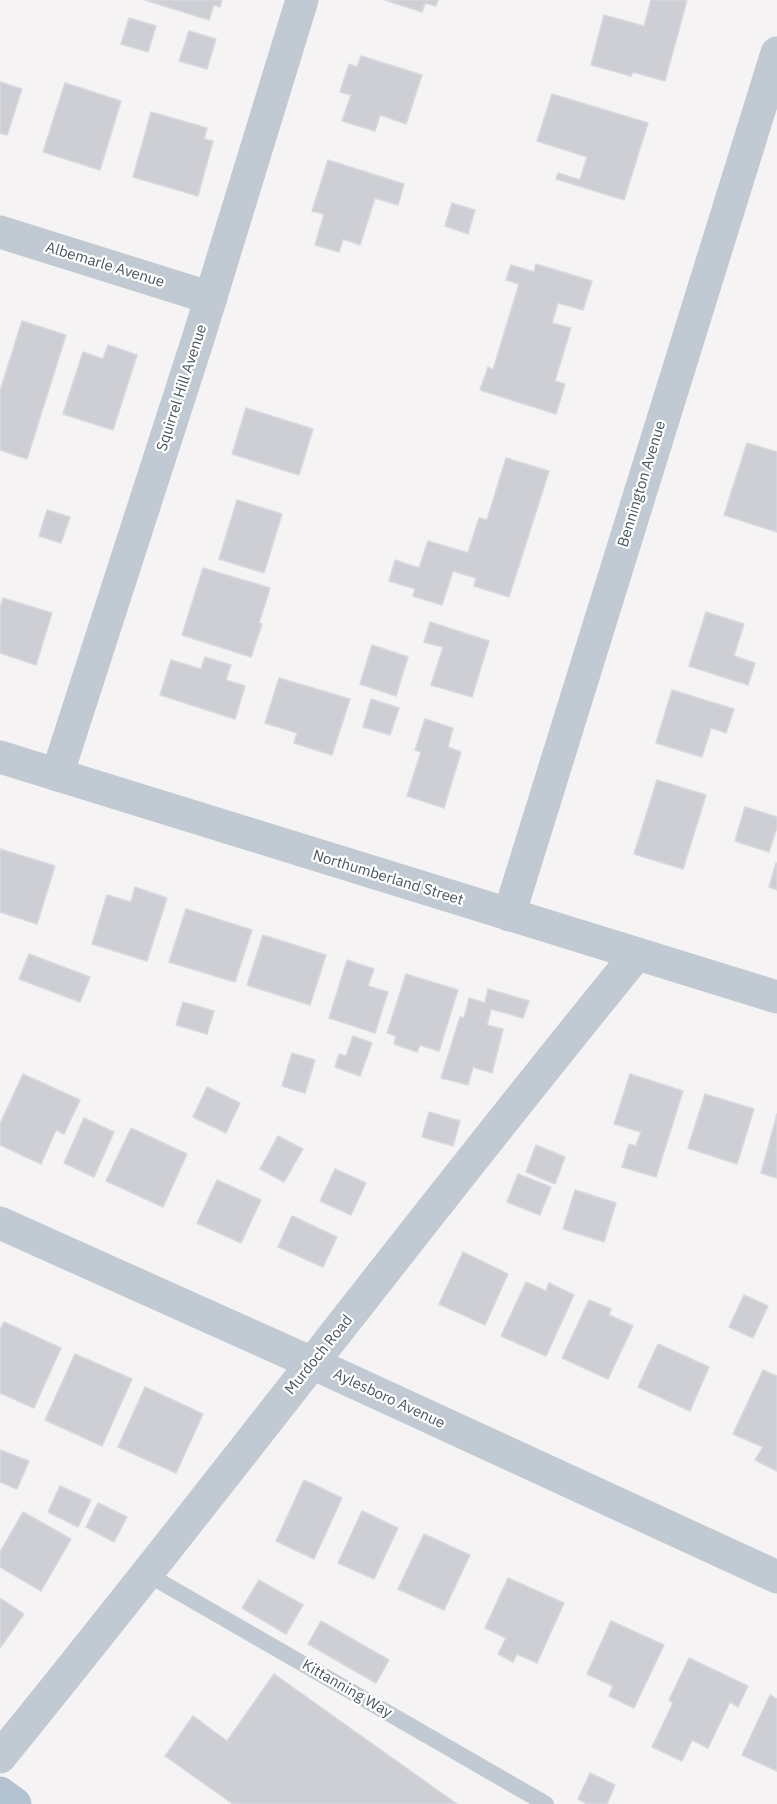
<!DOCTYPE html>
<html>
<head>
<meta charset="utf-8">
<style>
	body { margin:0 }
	canvas { display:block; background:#f5f3f3 }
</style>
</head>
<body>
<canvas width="777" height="1804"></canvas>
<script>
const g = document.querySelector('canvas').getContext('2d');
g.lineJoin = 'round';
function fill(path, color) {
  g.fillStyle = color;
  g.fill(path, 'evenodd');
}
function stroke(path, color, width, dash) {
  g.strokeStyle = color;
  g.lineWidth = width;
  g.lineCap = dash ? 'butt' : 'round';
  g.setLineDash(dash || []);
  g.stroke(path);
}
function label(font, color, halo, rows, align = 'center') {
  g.font = font + ' "IBM Plex Sans",sans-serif';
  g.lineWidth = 4.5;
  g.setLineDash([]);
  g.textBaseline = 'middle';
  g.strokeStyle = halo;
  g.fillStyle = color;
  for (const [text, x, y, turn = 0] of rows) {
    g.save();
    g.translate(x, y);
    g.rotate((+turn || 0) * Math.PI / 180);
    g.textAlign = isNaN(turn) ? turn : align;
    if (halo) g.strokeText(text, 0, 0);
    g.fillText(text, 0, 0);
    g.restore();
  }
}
const building = new Path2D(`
	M 145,0 L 222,0 L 220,7 L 214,5 L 209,20 Z
	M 385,0 L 438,0 L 436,6 L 425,3 L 422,12 Z
	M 651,0 L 687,0 L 665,81 L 633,72 L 631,76 L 591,65 L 604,15 L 644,26 Z
	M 129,18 L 156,26 L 148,52 L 121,44 Z
	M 189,31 L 216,39 L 207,69 L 179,61 Z
	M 361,56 L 422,75 L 406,124 L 380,115 L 375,131 L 342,121 L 351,95 L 340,92 L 349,64 L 357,67 Z
	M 0,82 L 22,89 L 7,135 L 0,133 Z
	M 65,83 L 121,101 L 100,170 L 43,152 Z
	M 552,94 L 648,123 L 624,200 L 556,179 L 558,173 L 580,180 L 587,157 L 537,141 Z
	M 151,112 L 207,128 L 204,139 L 213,141 L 198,196 L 133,177 Z
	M 328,160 L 404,184 L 398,205 L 375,198 L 360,245 L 343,239 L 339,252 L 315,245 L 324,214 L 312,211 Z
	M 452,203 L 475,210 L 468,234 L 445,226 Z
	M 536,264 L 592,281 L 583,310 L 558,303 L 552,323 L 571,328 L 555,381 L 565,384 L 556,414 L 480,390 L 488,367 L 493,370 L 519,284 L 506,280 L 511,265 L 534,272 Z
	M 22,321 L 66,335 L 27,459 L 0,450 L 0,391 Z
	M 108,345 L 137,355 L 113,430 L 63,414 L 83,352 L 103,359 Z
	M 246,408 L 313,429 L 299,475 L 232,454 Z
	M 747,443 L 777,452 L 777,532 L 724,515 Z
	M 506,458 L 549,471 L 509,597 L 474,586 L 476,578 L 453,571 L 442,605 L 413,596 L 415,589 L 389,581 L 395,560 L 419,568 L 428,541 L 468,553 L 479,518 L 487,520 Z
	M 237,500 L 282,514 L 264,573 L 219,559 Z
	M 47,510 L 70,517 L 61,543 L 39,536 Z
	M 203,568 L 270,588 L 259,623 L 262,624 L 251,657 L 182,635 Z
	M 3,598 L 52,613 L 36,665 L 0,653 L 0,608 Z
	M 706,612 L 744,624 L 734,656 L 755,663 L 748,685 L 689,666 Z
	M 430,622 L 489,641 L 472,697 L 431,685 L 443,647 L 424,642 Z
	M 372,645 L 408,657 L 396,696 L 360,684 Z
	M 205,657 L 231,665 L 226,680 L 245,686 L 235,719 L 160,695 L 171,660 L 201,669 Z
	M 279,678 L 350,699 L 332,755 L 294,743 L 297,733 L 265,723 Z
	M 672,690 L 734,709 L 726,733 L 711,728 L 702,757 L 656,743 Z
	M 371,699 L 399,708 L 390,735 L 363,727 Z
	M 425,719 L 453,728 L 448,747 L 461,752 L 444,808 L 407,796 L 421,752 L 415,750 Z
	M 657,780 L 706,795 L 683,869 L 634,854 Z
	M 745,807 L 777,817 L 777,827 L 769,852 L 735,841 Z
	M 0,849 L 55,866 L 37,924 L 0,912 Z
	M 776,863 L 777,863 L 777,890 L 769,887 Z
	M 135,887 L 167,898 L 147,961 L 92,944 L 107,895 L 131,902 Z
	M 186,909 L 252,930 L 235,982 L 169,962 Z
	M 263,935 L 326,955 L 310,1005 L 247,985 Z
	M 29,954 L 90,977 L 80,1002 L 19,979 Z
	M 347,960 L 374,969 L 368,986 L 388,992 L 375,1033 L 329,1018 Z
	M 406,974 L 458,990 L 439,1051 L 420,1045 L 417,1052 L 394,1044 L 396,1036 L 387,1033 Z
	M 488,989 L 529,1001 L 523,1018 L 491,1009 L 487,1025 L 503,1029 L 492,1073 L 473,1067 L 468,1085 L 441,1078 L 460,1017 L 464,1018 L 469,998 L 485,1003 Z
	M 183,1002 L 214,1011 L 207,1034 L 176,1025 Z
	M 353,1036 L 372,1043 L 360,1076 L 335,1067 L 339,1054 L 346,1056 Z
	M 292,1053 L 315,1060 L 305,1093 L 282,1086 Z
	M 23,1074 L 80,1100 L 64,1134 L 56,1130 L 41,1164 L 0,1145 L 0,1124 Z
	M 630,1074 L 683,1091 L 656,1177 L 622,1167 L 629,1144 L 636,1146 L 641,1132 L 614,1124 Z
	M 207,1087 L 240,1103 L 226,1133 L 193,1117 Z
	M 705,1094 L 754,1109 L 737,1164 L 688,1148 Z
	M 429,1112 L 460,1121 L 453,1146 L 422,1137 Z
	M 777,1114 L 777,1178 L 761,1173 Z
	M 84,1118 L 114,1132 L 94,1177 L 64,1163 Z
	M 131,1128 L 187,1154 L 163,1207 L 106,1181 Z
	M 278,1136 L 303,1149 L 284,1182 L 260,1169 Z
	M 536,1145 L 565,1157 L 555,1184 L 526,1172 Z
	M 335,1169 L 366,1183 L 351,1215 L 320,1201 Z
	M 518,1174 L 551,1187 L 540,1215 L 507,1202 Z
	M 217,1180 L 261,1200 L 241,1243 L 197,1223 Z
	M 575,1190 L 616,1203 L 604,1242 L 563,1229 Z
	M 292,1216 L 337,1237 L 323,1267 L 278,1247 Z
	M 463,1252 L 508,1274 L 485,1325 L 439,1304 Z
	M 526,1282 L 546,1291 L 549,1283 L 574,1295 L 546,1356 L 501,1336 Z
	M 744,1295 L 768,1306 L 753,1338 L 729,1327 Z
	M 589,1300 L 611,1309 L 609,1315 L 633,1326 L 608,1379 L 562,1358 Z
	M 4,1322 L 61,1348 L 34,1408 L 0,1393 L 0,1330 Z
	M 658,1344 L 709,1367 L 690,1411 L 638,1387 Z
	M 75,1354 L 132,1379 L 102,1446 L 45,1420 Z
	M 763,1370 L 777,1376 L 777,1471 L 755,1460 L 763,1447 L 733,1434 Z
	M 145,1387 L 203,1414 L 176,1473 L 118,1447 Z
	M 0,1450 L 29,1461 L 17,1489 L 0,1482 Z
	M 304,1480 L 342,1498 L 314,1559 L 276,1541 Z
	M 60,1486 L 91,1500 L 78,1527 L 48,1512 Z
	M 98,1503 L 127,1517 L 114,1542 L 86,1527 Z
	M 362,1511 L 398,1528 L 374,1579 L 338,1563 Z
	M 23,1512 L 71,1539 L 41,1591 L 0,1567 L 0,1552 Z
	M 424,1534 L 470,1555 L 444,1610 L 398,1589 Z
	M 508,1578 L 564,1603 L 537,1663 L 517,1654 L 513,1662 L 498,1654 L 506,1638 L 485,1628 Z
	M 259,1580 L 303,1605 L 286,1634 L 242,1608 Z
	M 0,1598 L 24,1614 L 0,1648 Z
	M 321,1621 L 389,1660 L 376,1683 L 308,1644 Z
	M 611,1621 L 664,1645 L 634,1708 L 609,1696 L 613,1686 L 587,1674 Z
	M 689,1658 L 748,1686 L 738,1707 L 730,1702 L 708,1748 L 692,1740 L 682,1761 L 652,1747 L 673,1703 L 669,1700 Z
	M 274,1674 L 457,1804 L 233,1804 L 165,1756 L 193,1716 L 227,1741 Z
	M 770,1695 L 777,1699 L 777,1771 L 742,1755 Z
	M 590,1773 L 615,1785 L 607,1804 L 587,1804 L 578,1799 Z`);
const service = new Path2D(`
	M 147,1574 L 546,1804`);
const minor = new Path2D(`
	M 0,232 L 211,298
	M 57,775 L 198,339 L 302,0
	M 509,915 L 777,53
	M 0,1223 L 312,1363 L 777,1577
	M 0,1757 C 216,1492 421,1218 637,954`);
const tertiary = new Path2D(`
	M 0,757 L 777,997`);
const primary = new Path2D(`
	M 0,1793 L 15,1804`);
const streetNames = [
	["Albemarle Avenue",105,265,17],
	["Squirrel Hill Avenue",182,388,-72],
	["Bennington Avenue",642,484,-73],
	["Northumberland Street",388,878,17],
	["Murdoch Road",319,1355,-51],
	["Aylesboro Avenue",389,1399,25],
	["Kittanning Way",347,1689,30]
];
fill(building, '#cdcfd5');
stroke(building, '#d7d9de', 1.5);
stroke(service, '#c1cad2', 16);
stroke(minor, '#c1cad2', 33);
stroke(tertiary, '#c1cad2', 33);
stroke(primary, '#b3c2d1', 33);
label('15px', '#4a5661', '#fff', streetNames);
</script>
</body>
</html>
